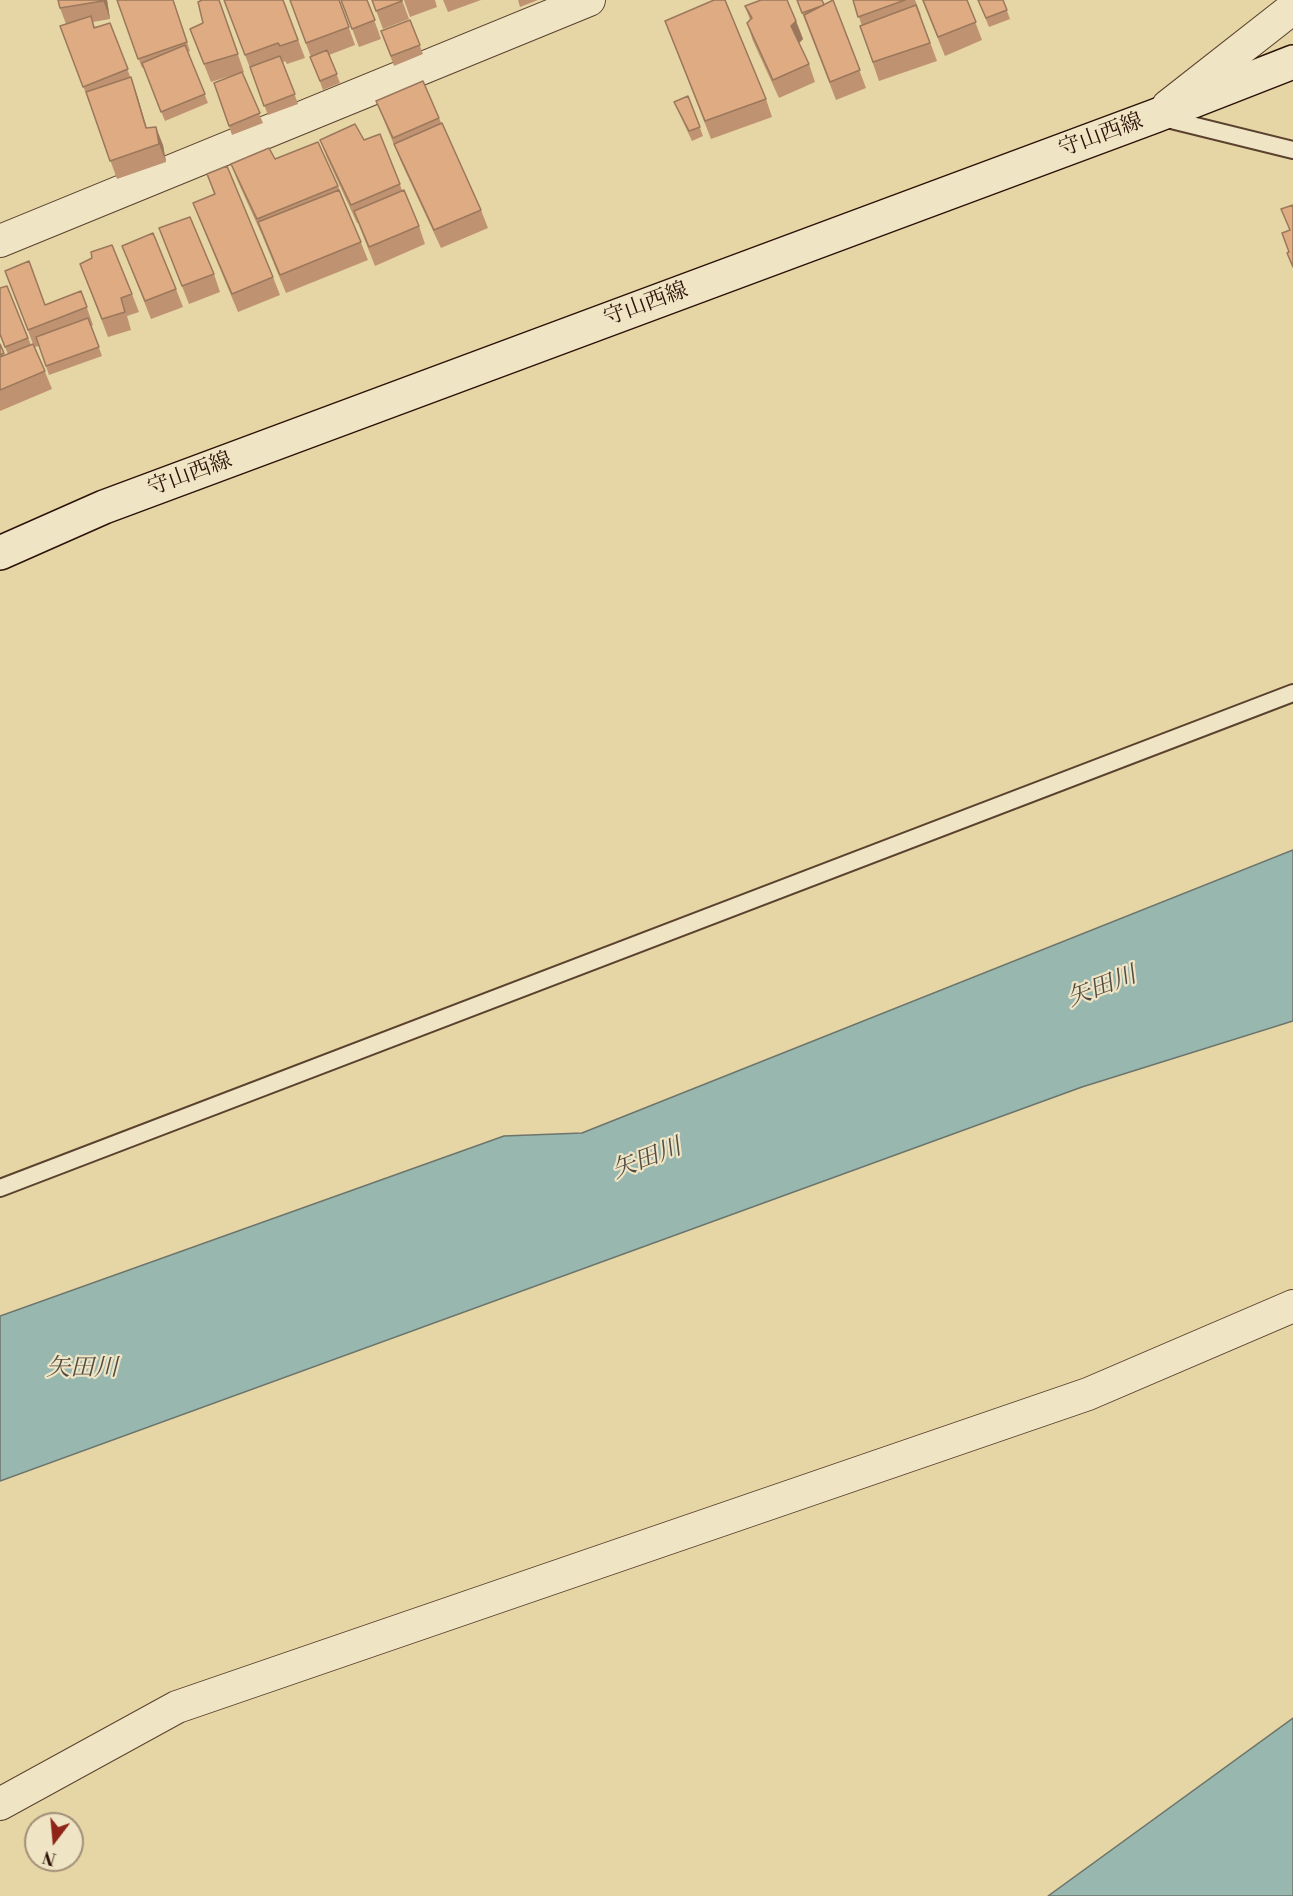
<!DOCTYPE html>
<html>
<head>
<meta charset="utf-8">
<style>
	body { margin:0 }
	#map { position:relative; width:1293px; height:1896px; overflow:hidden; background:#e6d5a5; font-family:"Libre Bodoni",serif }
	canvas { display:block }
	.north { position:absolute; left:24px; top:1812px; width:60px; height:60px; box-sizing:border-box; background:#efe4c4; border:2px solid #a19078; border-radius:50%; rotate:196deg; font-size:16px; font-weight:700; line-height:24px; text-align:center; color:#2b1107 }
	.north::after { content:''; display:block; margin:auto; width:21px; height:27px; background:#8f2418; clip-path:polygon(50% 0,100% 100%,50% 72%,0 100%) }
</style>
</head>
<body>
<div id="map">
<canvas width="1293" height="1896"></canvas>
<div class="north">N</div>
</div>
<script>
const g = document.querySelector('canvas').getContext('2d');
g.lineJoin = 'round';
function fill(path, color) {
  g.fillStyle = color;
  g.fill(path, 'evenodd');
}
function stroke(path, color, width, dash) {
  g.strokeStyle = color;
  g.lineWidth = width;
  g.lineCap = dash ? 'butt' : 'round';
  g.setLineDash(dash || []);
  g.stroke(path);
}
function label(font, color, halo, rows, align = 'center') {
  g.font = font + ' "Libre Bodoni","Noto Serif JP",serif';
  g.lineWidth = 4.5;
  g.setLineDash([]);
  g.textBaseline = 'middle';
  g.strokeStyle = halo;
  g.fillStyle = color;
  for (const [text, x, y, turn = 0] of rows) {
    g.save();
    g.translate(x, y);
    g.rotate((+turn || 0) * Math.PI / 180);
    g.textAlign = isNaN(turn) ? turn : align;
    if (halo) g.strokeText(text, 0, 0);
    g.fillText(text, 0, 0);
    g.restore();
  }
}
const water = new Path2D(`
	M 1293,850 L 1293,1021 L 1082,1087 L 0,1481 L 0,1316 L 504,1136 L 582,1133 Z
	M 1293,1718 L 1293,1896 L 1048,1896 Z`);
const service = new Path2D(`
	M 1163,118 L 1293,150
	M 0,1188 L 1293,693`);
const minor = new Path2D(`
	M 1168,106 L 1293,8
	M 0,241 L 589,0
	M 0,1804 L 177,1707 L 1088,1394 L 1293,1306`);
const secondary = new Path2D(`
	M 0,553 L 104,507 L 1155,116 L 1293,62`);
const wall = new Path2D(`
	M 107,0 L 110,19 L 93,22 L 95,27 L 110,23 L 137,95 L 147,128 L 163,145 L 166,162 L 117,179 L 90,104 L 60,26 L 66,24 L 60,8 Z
	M 117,0 L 173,0 L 190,51 L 188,52 L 208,103 L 165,121 L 143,67 L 142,68 Z
	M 219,0 L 244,72 L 242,73 L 263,123 L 232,135 L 214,83 L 236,74 L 211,82 L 190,29 L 203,23 Z
	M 224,0 L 283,0 L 305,58 L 287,64 L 285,61 L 283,62 L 298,104 L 268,115 Z
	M 290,0 L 339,0 L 355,45 L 329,55 L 340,83 L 323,90 Z
	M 341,0 L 367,0 L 381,39 L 359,47 Z
	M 372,0 L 402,0 L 409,19 L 383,29 Z
	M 404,0 L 435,0 L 437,7 L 410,17 Z
	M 443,0 L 481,0 L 448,12 Z
	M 518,0 L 538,0 L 520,7 Z
	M 797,0 L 824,5 L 833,0 L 866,88 L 836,100 Z
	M 853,0 L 915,0 L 921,15 L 920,15 L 937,61 L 879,81 L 860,26 L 862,26 Z
	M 922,0 L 967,0 L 982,40 L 945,56 Z
	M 978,0 L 1003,0 L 1010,19 L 989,27 Z
	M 745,6 L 796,21 L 803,39 L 799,43 L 809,64 L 815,82 L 779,98 L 753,41 L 747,23 L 750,20 Z
	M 410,20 L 423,54 L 394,66 L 381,31 Z
	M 665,21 L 766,99 L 772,117 L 711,139 Z
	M 688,96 L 703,136 L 692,141 L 678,111 L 674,102 Z
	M 376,101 L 439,118 L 481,210 L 488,228 L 441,248 L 401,162 Z
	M 380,134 L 402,190 L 419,226 L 425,244 L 375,266 L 358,223 L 357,223 L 327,158 L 320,140 L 364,140 Z
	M 275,159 L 338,186 L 368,260 L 286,293 L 262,235 L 238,182 L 231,164 Z
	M 207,174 L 273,277 L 280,295 L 238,312 L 200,221 L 193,203 L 214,194 Z
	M 159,228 L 214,274 L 220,292 L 189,304 Z
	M 122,246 L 176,289 L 183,307 L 151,319 Z
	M 80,264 L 132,294 L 139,312 L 127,316 L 131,330 L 108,337 Z
	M 5,271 L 45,305 L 81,291 L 93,325 L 91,326 L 102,356 L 49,375 L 39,346 L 35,347 L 52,389 L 0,411 L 0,344 L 4,355 L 8,354 L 0,336 L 0,288 L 7,286 L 31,345 L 33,344 Z`);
const shadedWall = new Path2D(`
	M 103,0 L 107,0 L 110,19 Z
	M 796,21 L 803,39 L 798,44 L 791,26 Z
	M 131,77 L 137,95 L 152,147 L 146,128 Z
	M 156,127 L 163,145 L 166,162 L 159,144 Z`);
const building = new Path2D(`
	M 58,0 L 103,0 L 103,1 L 60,8 Z
	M 117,0 L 173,0 L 187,42 L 138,59 Z
	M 202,0 L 219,0 L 238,54 L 204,64 L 190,29 L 203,23 L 198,2 Z
	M 224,0 L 283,0 L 298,40 L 280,46 L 278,43 L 245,55 Z
	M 290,0 L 339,0 L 349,27 L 306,43 Z
	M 341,0 L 367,0 L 375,20 L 352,29 Z
	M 372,0 L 402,0 L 402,1 L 376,11 Z
	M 714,0 L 725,0 L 766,99 L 705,121 L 665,21 Z
	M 761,0 L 787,0 L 796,21 L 791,26 L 809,64 L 773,80 L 747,23 L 752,18 L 745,6 Z
	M 797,0 L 822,0 L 824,5 L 802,13 Z
	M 833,0 L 860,70 L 830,82 L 804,15 Z
	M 853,0 L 905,0 L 858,17 Z
	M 923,0 L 967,0 L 976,22 L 938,37 Z
	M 978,0 L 1003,0 L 1007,10 L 986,18 Z
	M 916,5 L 930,43 L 873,62 L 860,26 Z
	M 91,16 L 94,28 L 110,23 L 128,69 L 83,87 L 60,26 Z
	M 410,20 L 420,45 L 391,56 L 381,31 Z
	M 185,45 L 205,94 L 161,112 L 142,63 Z
	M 327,50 L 337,74 L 320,81 L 310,57 Z
	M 280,56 L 295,94 L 264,106 L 250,67 Z
	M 242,72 L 260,113 L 229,126 L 214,83 Z
	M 131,77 L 146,128 L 156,127 L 159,144 L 110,161 L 86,92 Z
	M 423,81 L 439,118 L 393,138 L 376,101 Z
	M 688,96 L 700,127 L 689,131 L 674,102 Z
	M 442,123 L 481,210 L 434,230 L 394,144 Z
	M 355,124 L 364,140 L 380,134 L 400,184 L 351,205 L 320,140 Z
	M 318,142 L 338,186 L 257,219 L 231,164 L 269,148 L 275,159 Z
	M 227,166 L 273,277 L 232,294 L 193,203 L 215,194 L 207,174 Z
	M 339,190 L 361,242 L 280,275 L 258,222 Z
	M 404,190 L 419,226 L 369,247 L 354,211 Z
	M 1293,205 L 1293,267 L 1287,253 L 1289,252 L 1282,233 L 1290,230 L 1281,209 Z
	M 190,217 L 214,274 L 182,286 L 159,228 Z
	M 153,233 L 176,289 L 145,301 L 122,246 Z
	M 112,245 L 132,294 L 121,298 L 125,312 L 102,319 L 80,264 L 92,258 L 91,252 Z
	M 29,261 L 45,305 L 81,291 L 87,307 L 28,330 L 5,271 Z
	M 7,286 L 28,338 L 5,347 L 0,334 L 0,288 Z
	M 88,318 L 99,347 L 46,366 L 36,337 Z
	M 0,344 L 4,353 L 0,355 Z
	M 33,344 L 45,371 L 0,390 L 0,357 Z`);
const streetNames = [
	["守山西線",1101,136,-20],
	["守山西線",646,305,-20],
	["守山西線",190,475,-20]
];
const waterNames = [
	["矢田川",1102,988,-21],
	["矢田川",647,1160,-21],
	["矢田川",82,1369]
];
fill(water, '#98b7af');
stroke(water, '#6c756c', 1.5);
stroke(service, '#5a422e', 20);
stroke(minor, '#5a422e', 34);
stroke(secondary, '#2b1107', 36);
stroke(service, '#efe4c4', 16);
stroke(minor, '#efe4c4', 32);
stroke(secondary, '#efe4c4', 33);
fill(wall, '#bf9371');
fill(shadedWall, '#9b785c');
fill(building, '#deab83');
stroke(building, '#9b785c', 1.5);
label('22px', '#2b1107', '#efe4c4', streetNames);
label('italic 24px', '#514b42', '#efe4c4', waterNames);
</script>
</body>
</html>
